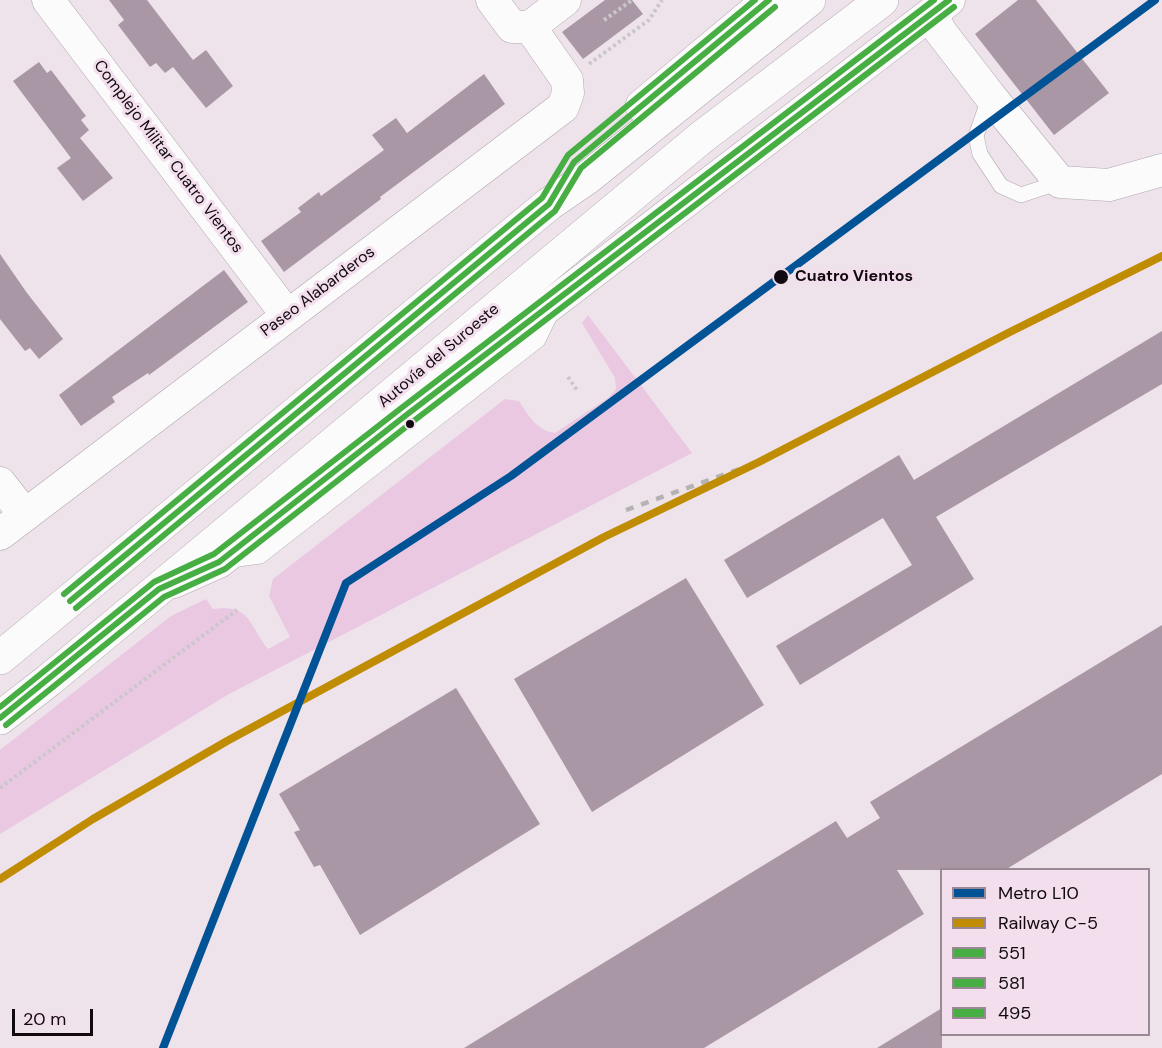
<!DOCTYPE html>
<html>
<head>
<meta charset="utf-8">
<style>
	body { margin:0 }
	#map { position:relative; width:1162px; height:1048px; overflow:hidden; background:#eee3eb; font-family:"DM Sans",sans-serif }
	canvas { display:block }
	.legend { position:absolute; left:940px; top:868px; width:210px; height:168px; box-sizing:border-box; background:#f3deed; border:2px solid #988994; margin:0; padding:8px 10px; list-style:none; font-size:18px; color:#10090e }
	.legend li { display:flex; align-items:center; gap:12px; height:30px }
	.legend b { width:30px; border:2px solid #988994 }
	.scale { position:absolute; left:12px; top:1009px; width:81px; height:27px; box-sizing:border-box; border:3px solid #10090e; border-top:0; padding-left:8px; font-size:18px; line-height:21px; white-space:nowrap; color:#10090e; -webkit-text-stroke:4px #f3deed; paint-order:stroke }
</style>
</head>
<body>
<div id="map">
<canvas width="1162" height="1048"></canvas>
<ul class="legend">
<li><b style="height:8px;background:#015396"></b>Metro L10</li>
<li><b style="height:8px;background:#c08c04"></b>Railway C-5</li>
<li><b style="height:8px;background:#47ae44"></b>551</li>
<li><b style="height:8px;background:#47ae44"></b>581</li>
<li><b style="height:8px;background:#47ae44"></b>495</li>
</ul>
<div class="scale">20 m</div>
</div>
<script>
const g = document.querySelector('canvas').getContext('2d');
g.lineJoin = 'round';
function fill(path, color) {
  g.fillStyle = color;
  g.fill(path, 'evenodd');
}
function stroke(path, color, width, dash) {
  g.strokeStyle = color;
  g.lineWidth = width;
  g.lineCap = dash ? 'butt' : 'round';
  g.setLineDash(dash || []);
  g.stroke(path);
}
function label(font, color, halo, rows, align = 'center') {
  g.font = font + ' "DM Sans",sans-serif';
  g.lineWidth = 6;
  g.setLineDash([]);
  g.textBaseline = 'middle';
  g.strokeStyle = halo;
  g.fillStyle = color;
  for (const [text, x, y, turn = 0] of rows) {
    g.save();
    g.translate(x, y);
    g.rotate((+turn || 0) * Math.PI / 180);
    g.textAlign = isNaN(turn) ? turn : align;
    if (halo) g.strokeText(text, 0, 0);
    g.fillText(text, 0, 0);
    g.restore();
  }
}
const green = new Path2D(`
	M 588,315 L 692,453 L 229,694 L 0,834 L 0,750 L 171,616 L 206,599 L 213,609 C 251,604 248,624 268,649 L 290,637 L 269,596 L 273,579 L 505,399 L 519,401 C 529,416 536,430 555,433 L 608,398 L 616,389 L 615,378 L 582,323 Z`);
const building = new Path2D(`
	M 109,0 L 147,0 L 193,60 L 206,50 L 233,86 L 206,108 L 173,67 L 165,73 L 156,63 L 150,67 L 118,25 L 124,20 Z
	M 605,0 L 632,0 L 643,14 L 583,59 L 562,32 Z
	M 1018,0 L 1036,0 L 1109,93 L 1054,135 L 975,34 Z
	M 39,62 L 47,73 L 51,70 L 86,116 L 81,120 L 89,130 L 80,138 L 113,178 L 83,201 L 57,168 L 71,158 L 13,81 Z
	M 484,74 L 505,104 L 380,197 L 381,199 L 284,272 L 261,241 L 301,212 L 298,208 L 319,192 L 321,196 L 384,150 L 372,135 L 396,118 L 407,133 Z
	M 0,254 L 27,293 L 63,339 L 39,359 L 30,348 L 25,351 L 0,319 Z
	M 224,270 L 248,302 L 149,375 L 148,373 L 112,397 L 115,402 L 81,426 L 59,395 Z
	M 1162,331 L 1162,384 L 936,517 L 974,579 L 800,685 L 776,646 L 912,565 L 883,518 L 747,598 L 724,560 L 899,455 L 914,480 Z
	M 686,578 L 764,705 L 592,812 L 514,679 Z
	M 1162,625 L 1162,774 L 1005,870 L 897,870 L 924,914 L 704,1048 L 464,1048 L 836,821 L 847,838 L 880,818 L 870,802 Z
	M 456,688 L 540,824 L 360,935 L 320,865 L 314,867 L 294,832 L 300,830 L 279,794 Z
	M 942,1008 L 942,1048 L 877,1048 Z`);
const path = new Path2D(`
	M 604,20 L 632,0
	M 589,64 L 649,20 L 662,0
	M 568,377 L 577,390
	M 0,788 L 237,610`);
const service = new Path2D(`
	M 990,96 L 976,136 L 980,154 L 1001,186 L 1021,195 L 1060,182
	M 231,560 L 260,556 L 538,340 L 552,311`);
const minor = new Path2D(`
	M 48,0 L 287,315
	M 492,0 L 512,27 L 530,27 L 565,0
	M 932,13 L 940,31 L 990,96 L 1060,182 L 1109,185 L 1162,170
	M 0,483 L 25,515
	M 0,534 L 563,107 L 568,93 L 567,80 L 530,27
	M 174,582 L 219,562 L 405,416 L 949,0`);
const motorway = new Path2D(`
	M 642,106 L 769,0
	M 0,658 L 549,204 L 587,178 L 809,0
	M 0,718 L 49,680 L 702,137 L 882,0`);
const rail = new Path2D(`
	M 626,510 L 759,462`);
const bus1 = new Path2D(`
	M 70,601 L 549,204 L 574,162 L 769,0
	M 0,718 L 159,589 L 219,562 L 405,416 L 949,0`);
const bus2 = new Path2D(`
	M 76,608 L 555,211 L 581,168 L 775,7
	M 6,725 L 164,597 L 225,569 L 411,423 L 954,7`);
const bus3 = new Path2D(`
	M 64,594 L 542,198 L 568,155 L 755,0
	M 0,707 L 154,582 L 214,554 L 400,409 L 934,0`);
const rail1 = new Path2D(`
	M 0,879 L 93,819 L 227,741 L 604,537 L 759,462 L 1008,333 L 1162,256`);
const metro1 = new Path2D(`
	M 163,1048 L 346,583 L 511,476 L 1155,0`);
const markers = [
	[781,277,8,"#10090e"],
	[410,424,5,"#10090e"]
];
const streetNames = [
	["Complejo Militar Cuatro Vientos",168,157,53],
	["Paseo Alabarderos",318,292,-37],
	["Autovía del Suroeste",439,356,-40]
];
const stopNames = [
	["Cuatro Vientos",795,277]
];
fill(green, '#eac8e2');
fill(building, '#aa97a6');
stroke(service, '#afa7ad', 16);
stroke(minor, '#afa7ad', 33);
stroke(motorway, '#afa7ad', 34);
stroke(path, '#cac7ca', 4, [3, 3]);
stroke(service, '#fcfbfc', 15);
stroke(minor, '#fcfbfc', 32);
stroke(motorway, '#fcfbfc', 33);
stroke(rail, '#b5b2b4', 4.5, [8, 8]);
stroke(bus1, '#47ae44', 6);
stroke(bus2, '#47ae44', 6);
stroke(bus3, '#47ae44', 6);
stroke(rail1, '#c08c04', 8);
stroke(metro1, '#015396', 8);
for (const [x, y, r, color] of markers) {
  const dot = new Path2D();
  dot.arc(x, y, r, 0, 2 * Math.PI);
  g.fillStyle = color;
  g.fill(dot);
  stroke(dot, '#f3deed', 2);
}
label('16px', '#10090e', '#f3deed', streetNames);
label('bold 16px', '#10090e', '#f3deed', stopNames, 'left');
</script>
</body>
</html>
